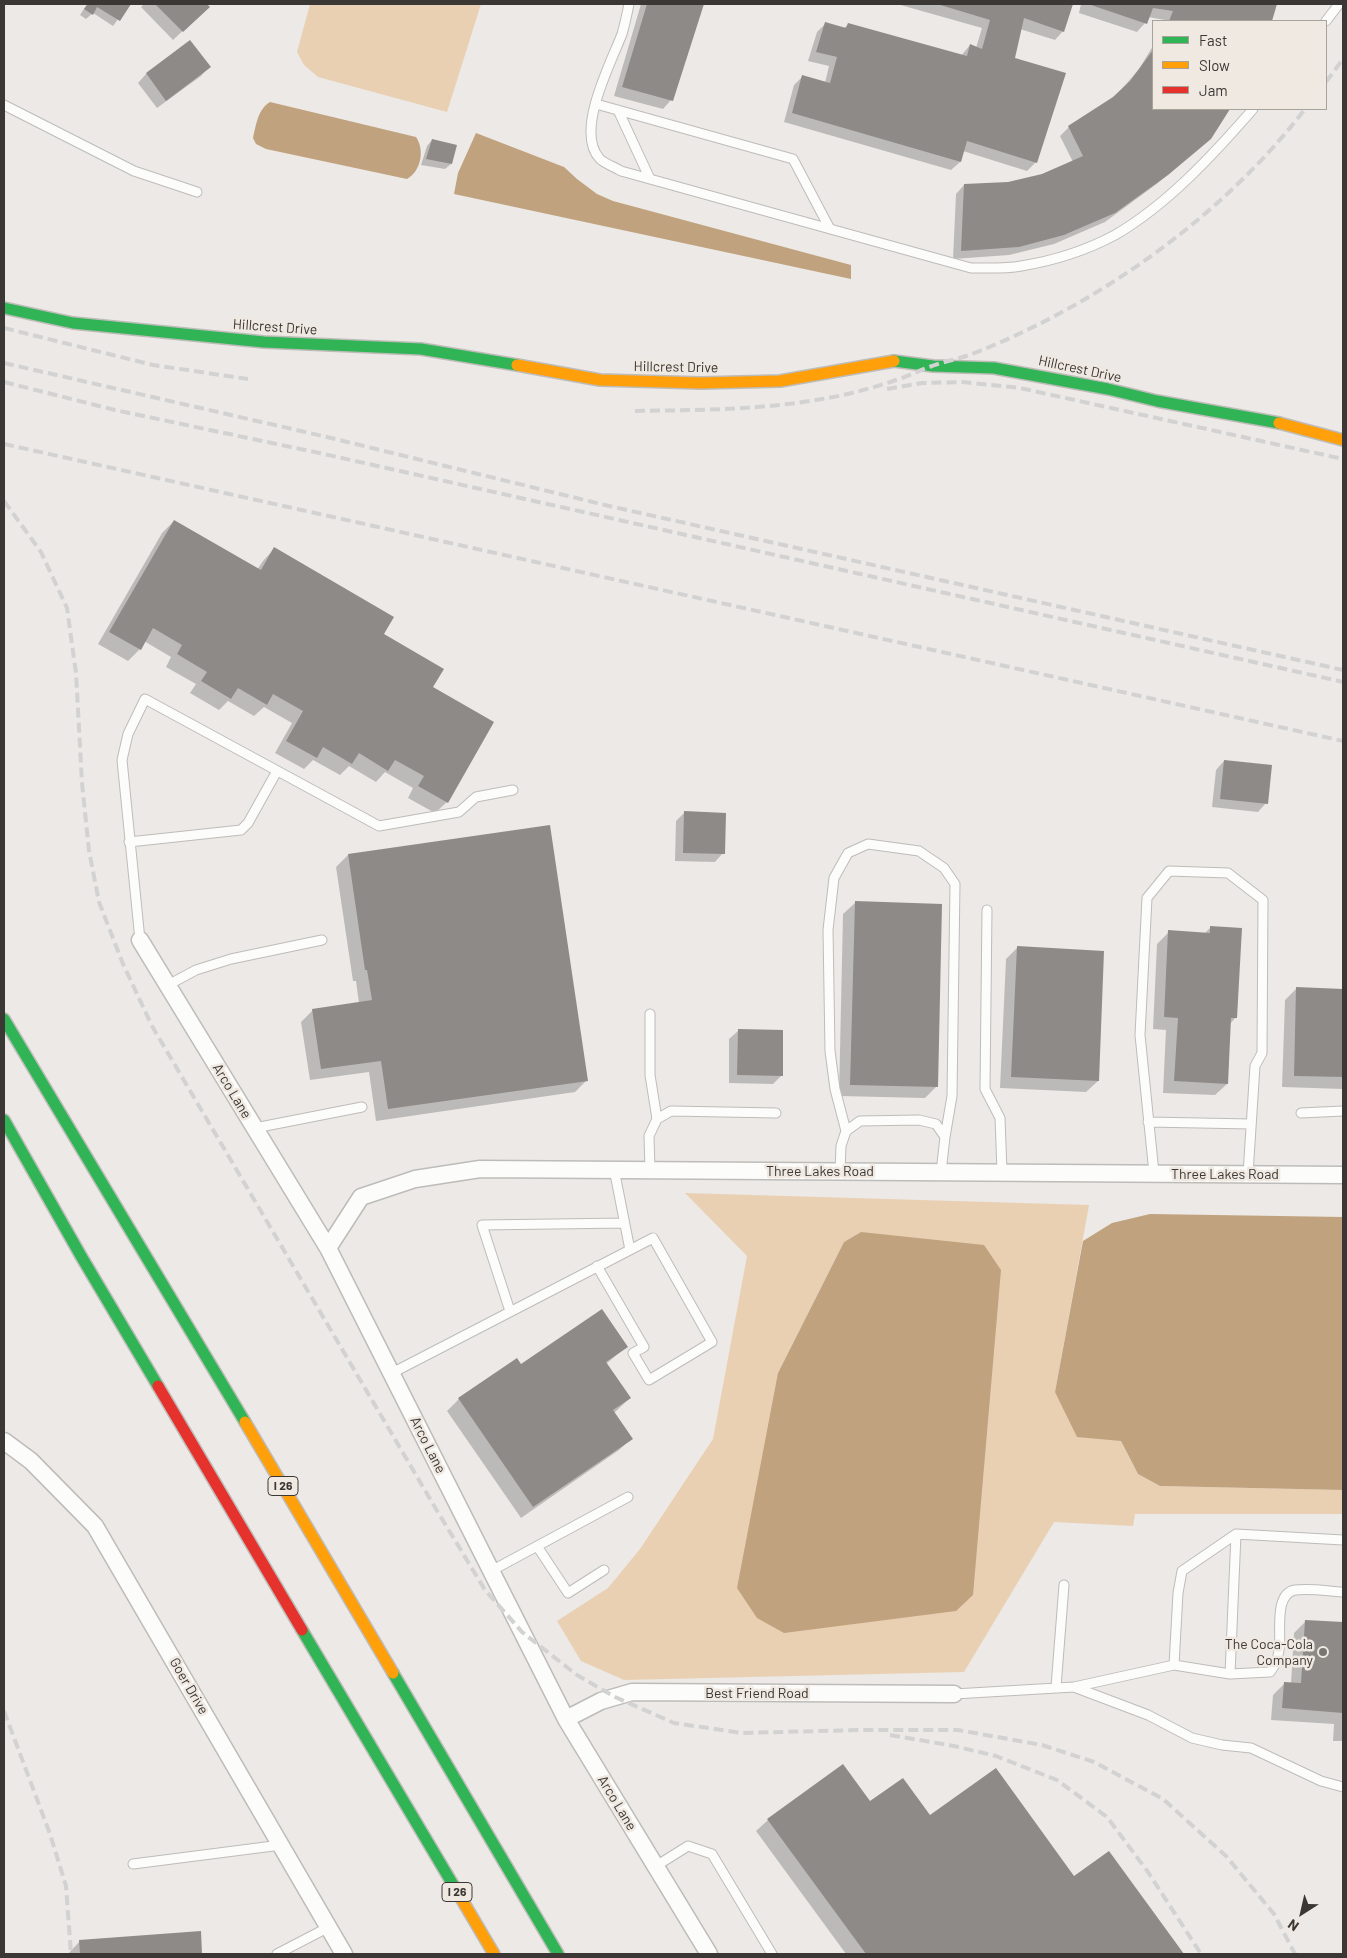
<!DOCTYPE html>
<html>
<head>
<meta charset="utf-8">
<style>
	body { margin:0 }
	#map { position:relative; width:1347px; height:1958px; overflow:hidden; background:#ece9e6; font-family:Barlow,sans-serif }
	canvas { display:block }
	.frame { position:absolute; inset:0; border:5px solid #3a3734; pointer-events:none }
	.legend { position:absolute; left:1152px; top:20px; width:175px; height:90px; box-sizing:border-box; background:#f0e9e2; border:1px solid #a7a29c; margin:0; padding:6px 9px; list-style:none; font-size:15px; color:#3a3734 }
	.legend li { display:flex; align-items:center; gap:10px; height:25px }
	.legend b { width:25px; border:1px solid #a7a29c }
	.north { position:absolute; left:1277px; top:1888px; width:50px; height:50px; -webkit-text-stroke:4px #f0e9e2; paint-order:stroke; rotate:215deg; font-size:14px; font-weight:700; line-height:20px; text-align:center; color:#3a3734 }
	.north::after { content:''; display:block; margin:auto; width:18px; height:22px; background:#3a3734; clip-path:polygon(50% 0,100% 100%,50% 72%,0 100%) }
</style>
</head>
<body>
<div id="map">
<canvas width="1347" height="1958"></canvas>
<div class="frame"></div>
<ul class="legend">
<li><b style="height:6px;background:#30b455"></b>Fast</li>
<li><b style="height:6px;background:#ff9f0a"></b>Slow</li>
<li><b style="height:6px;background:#e5322d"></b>Jam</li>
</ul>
<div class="north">N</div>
</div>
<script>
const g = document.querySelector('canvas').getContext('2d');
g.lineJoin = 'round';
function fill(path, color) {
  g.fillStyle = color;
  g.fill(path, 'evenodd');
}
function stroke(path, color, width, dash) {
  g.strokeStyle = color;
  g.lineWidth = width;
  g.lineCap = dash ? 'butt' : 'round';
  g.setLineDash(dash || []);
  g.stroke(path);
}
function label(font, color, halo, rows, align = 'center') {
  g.font = font + ' Barlow,sans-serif';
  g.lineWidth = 5;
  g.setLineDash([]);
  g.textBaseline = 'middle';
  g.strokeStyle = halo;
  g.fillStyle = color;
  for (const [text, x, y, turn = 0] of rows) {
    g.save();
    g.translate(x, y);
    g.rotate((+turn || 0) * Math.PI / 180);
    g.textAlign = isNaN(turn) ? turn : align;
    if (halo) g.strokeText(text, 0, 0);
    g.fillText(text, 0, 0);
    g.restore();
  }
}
const green = new Path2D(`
	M 310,4 L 481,4 L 447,112 L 318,77 L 304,65 L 297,52 Z
	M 685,1193 L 1089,1205 L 1055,1392 L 1121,1441 L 1138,1474 L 1160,1486 L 1343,1490 L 1343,1514 L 1135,1514 L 1133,1526 L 1054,1522 L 964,1672 L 624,1680 L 581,1661 L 557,1621 L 608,1588 L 640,1549 L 713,1439 L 747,1256 ZM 861,1232 L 778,1373 L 844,1242 Z`);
const water = new Path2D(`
	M 270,102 L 416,137 C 425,150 421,171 407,179 L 266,149 L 256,144 L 253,138 C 256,125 258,109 270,102 Z
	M 476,133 L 564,167 L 577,179 L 597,194 L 613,201 L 851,265 L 851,279 L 454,194 L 458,173 Z
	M 1150,1214 L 1343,1217 L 1343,1490 L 1160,1486 L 1138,1474 L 1121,1441 L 1077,1437 L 1055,1392 L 1083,1241 L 1112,1223 Z
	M 861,1232 L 984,1245 L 1001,1270 L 973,1595 L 956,1611 L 784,1633 L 757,1618 L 737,1588 L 778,1373 L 844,1242 Z`);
const shadow = new Path2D(`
	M 87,4 L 129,4 L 113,26 L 93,13 L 86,19 L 80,15 Z
	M 144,4 L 205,4 L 208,7 L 173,40 L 141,7 Z
	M 641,4 L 703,4 L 671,100 L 663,109 L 614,96 Z
	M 897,4 L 1072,4 L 1063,31 L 1055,40 L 1020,29 L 1013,59 L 1036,162 L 1027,171 L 963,151 L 960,162 L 951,170 L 784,122 L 794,85 L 803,76 L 825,83 L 829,66 L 808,61 L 817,32 L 826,23 L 844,28 L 849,24 L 961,56 L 970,45 L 976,48 L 982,28 Z
	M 1081,4 L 1276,4 L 1271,21 L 1165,21 L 1165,20 L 1148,17 L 1145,23 L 1137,32 L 1079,13 Z
	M 190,42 L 209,67 L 201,76 L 157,108 L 138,83 L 146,74 Z
	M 1153,46 L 1153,109 L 1228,109 L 1210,138 L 1158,183 L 1105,222 L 1054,244 L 1009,255 L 953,259 L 956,194 L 964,185 L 1008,184 L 1042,175 L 1073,162 L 1060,136 L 1069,127 L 1114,98 L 1139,69 Z
	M 432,140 L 455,146 L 451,164 L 445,169 L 421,165 L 427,146 Z
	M 174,521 L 257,570 L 263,561 L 274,549 L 382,635 L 431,688 L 447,802 L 435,813 L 408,798 L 413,788 L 385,772 L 376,782 L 349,766 L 340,775 L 313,760 L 304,769 L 275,753 L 292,723 L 264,707 L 254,716 L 228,701 L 219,710 L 190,693 L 196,684 L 166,667 L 171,657 L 144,641 L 140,649 L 128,661 L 98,644 L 162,533 Z
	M 1224,761 L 1266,803 L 1258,812 L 1212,807 L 1216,770 Z
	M 685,812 L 723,853 L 715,862 L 675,861 L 676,821 Z
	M 348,855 L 586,1081 L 575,1092 L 376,1121 L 369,1072 L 310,1080 L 301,1022 L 313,1010 L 359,1003 L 356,981 L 353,981 L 336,867 Z
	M 855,903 L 936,1087 L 925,1098 L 839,1096 L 843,914 Z
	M 1211,927 L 1236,1017 L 1230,1024 L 1227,1084 L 1215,1095 L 1163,1093 L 1166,1030 L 1153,1029 L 1157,944 L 1169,932 L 1204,934 Z
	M 1017,948 L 1098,1081 L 1086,1092 L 1000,1088 L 1006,959 Z
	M 1297,988 L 1343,990 L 1343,1089 L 1282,1087 L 1285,1000 Z
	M 738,1031 L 782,1075 L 773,1084 L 729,1083 L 729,1039 Z
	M 626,1347 L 606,1364 L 630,1398 L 614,1413 L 631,1439 L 619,1450 L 521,1518 L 447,1411 L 459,1399 L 521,1365 Z
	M 1306,1621 L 1343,1624 L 1343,1741 L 1333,1741 L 1334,1724 L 1271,1720 L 1273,1695 L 1285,1683 L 1291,1683 L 1294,1633 Z
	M 870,1803 L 930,1817 L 1074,1878 L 1108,1852 L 1183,1954 L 846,1954 L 756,1831 L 768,1820 Z
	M 200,1932 L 201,1954 L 68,1954 L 80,1941 Z`);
const building = new Path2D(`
	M 88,4 L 131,4 L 120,21 L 97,7 L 93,15 L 84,9 Z
	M 155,4 L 207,4 L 210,7 L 183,32 Z
	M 647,4 L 704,4 L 673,101 L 622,87 Z
	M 937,4 L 1073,4 L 1064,32 L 1024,18 L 1015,58 L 1066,73 L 1037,163 L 967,141 L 961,162 L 792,113 L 802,75 L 830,83 L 837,57 L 816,52 L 825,22 L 846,28 L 848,23 L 967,56 L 970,44 L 982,49 L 990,20 Z
	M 1088,4 L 1277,4 L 1272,21 L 1169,21 L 1173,11 L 1153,8 L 1147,24 Z
	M 190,40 L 211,67 L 166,101 L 146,73 Z
	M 1153,50 L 1153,109 L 1230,109 L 1211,139 L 1168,175 L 1115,213 L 1064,235 L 1019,247 L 961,251 L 964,184 L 1008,182 L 1042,174 L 1083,156 L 1068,126 L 1113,97 L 1130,81 Z
	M 432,139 L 457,145 L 452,164 L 426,159 Z
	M 174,520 L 261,570 L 274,547 L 394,617 L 384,634 L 444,669 L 433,687 L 494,722 L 448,803 L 418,786 L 424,776 L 395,760 L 388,771 L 359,753 L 352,764 L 323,747 L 317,758 L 286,741 L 303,711 L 273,694 L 267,705 L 238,688 L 231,699 L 201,681 L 207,672 L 177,654 L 182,645 L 153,628 L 141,650 L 109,632 Z
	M 1224,760 L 1272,765 L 1268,804 L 1220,799 Z
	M 684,811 L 726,813 L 725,854 L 683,853 Z
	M 550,825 L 588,1081 L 388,1109 L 381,1061 L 321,1069 L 312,1009 L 372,1000 L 367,970 L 365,970 L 348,854 Z
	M 855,901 L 942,904 L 938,1087 L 850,1085 Z
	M 1210,926 L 1242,928 L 1237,1018 L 1231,1018 L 1228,1084 L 1174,1081 L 1178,1018 L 1164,1017 L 1168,930 L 1210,933 Z
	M 1017,946 L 1104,951 L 1099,1081 L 1011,1077 Z
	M 1296,987 L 1343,989 L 1343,1077 L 1294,1076 Z
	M 738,1029 L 783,1030 L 783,1076 L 737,1075 Z
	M 602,1309 L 628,1347 L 606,1362 L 631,1398 L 613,1410 L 633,1439 L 533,1507 L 458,1398 L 517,1358 L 521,1364 Z
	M 1305,1620 L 1343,1622 L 1343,1713 L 1282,1708 L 1284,1682 L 1301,1683 Z
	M 843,1764 L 870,1801 L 903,1778 L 930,1815 L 996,1768 L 1074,1876 L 1109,1851 L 1184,1954 L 866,1954 L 767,1819 Z
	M 201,1931 L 202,1954 L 80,1954 L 79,1940 Z`);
const lane = new Path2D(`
	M 629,4 C 627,14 625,24 622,34 C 611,63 574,132 600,159 C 605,164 615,167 621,171 L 971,268 C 987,268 1005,269 1021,266 C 1052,261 1087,250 1115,235 C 1167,205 1214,154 1253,109
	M 1326,21 L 1339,4
	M 596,104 L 793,159 L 830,229
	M 4,105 L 134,171 L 197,192
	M 618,110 L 650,179
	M 129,842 L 241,830 L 248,823 L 277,771
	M 987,910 L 985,1089 L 1000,1118 L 1002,1172
	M 140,940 L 122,760 L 128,734 L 145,699 L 379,826 L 459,812 L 476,797 L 513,790
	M 168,985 L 196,970 L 231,959 L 322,940
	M 650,1014 L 650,1075 L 657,1119
	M 1301,1113 L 1343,1111
	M 1148,1122 L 1251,1124
	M 255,1128 L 362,1107
	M 846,1131 L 835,1089 L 830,1051 L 828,930 L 834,878 L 848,853 L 868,844 L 919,851 L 944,868 L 955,884 L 952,1096 L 945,1137
	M 614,1169 L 630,1250
	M 650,1170 L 649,1136 L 657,1119 L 671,1111 L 776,1113
	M 840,1171 L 841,1146 L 846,1131 L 860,1121 L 919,1120 L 936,1124 L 945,1137 L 941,1172
	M 1154,1173 L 1140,1035 L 1147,898 L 1169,871 L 1228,873 L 1263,900 L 1262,1053 L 1255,1066 L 1248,1174
	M 510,1311 L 482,1225 L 624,1223
	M 392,1373 L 653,1238 L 712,1342 L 649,1380 L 633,1353 L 644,1347 L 597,1266
	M 537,1546 L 568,1593 L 604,1570
	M 491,1571 L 628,1497
	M 1174,1665 L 1230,1674 L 1270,1672 C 1275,1666 1278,1659 1279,1650 C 1282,1635 1273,1594 1295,1590 C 1310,1588 1327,1591 1342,1592
	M 1230,1674 L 1236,1534
	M 1056,1687 L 1064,1585
	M 1074,1687 L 1174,1665 L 1178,1593 L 1182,1571 L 1236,1534 L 1343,1540
	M 954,1694 L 1074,1687 L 1148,1715 L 1192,1738 L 1222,1745 L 1251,1748 L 1321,1781 L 1343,1787
	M 133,1864 L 281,1845
	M 656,1866 L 688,1846 L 712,1854 L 772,1954
	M 277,1954 L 329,1927`);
const street = new Path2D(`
	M 140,940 L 328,1248 L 566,1719 L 709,1954
	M 328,1248 L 361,1197 L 415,1179 L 480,1169 L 1343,1175
	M 4,1441 L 31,1461 L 95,1526 L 344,1954
	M 566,1719 L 601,1701 L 632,1692 L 954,1694`);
const fast = new Path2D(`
	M 4,308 L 73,323 L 264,342 L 421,349 L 517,365
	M 894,361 L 933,366 L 994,368 L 1108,389 L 1157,401 L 1279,423
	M 4,1019 L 245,1422
	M 4,1120 L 81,1256 L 158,1386
	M 302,1630 L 455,1888
	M 393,1673 L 558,1954`);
const slow = new Path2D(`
	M 517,365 L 600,380 L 701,383 L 780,381 L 894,361
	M 1279,423 L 1343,440
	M 245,1422 L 393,1673
	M 455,1888 L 494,1954`);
const jam = new Path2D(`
	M 158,1386 L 302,1630`);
const rail = new Path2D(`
	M 1326,82 L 1343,59
	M 4,328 L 153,365 L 248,379
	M 4,363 L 327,437 L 609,506 L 1343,670
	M 4,382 L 115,410 L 324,454 L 1343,682
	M 887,389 L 922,383 L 963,382 L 1020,388 L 1343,459
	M 635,411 C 697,410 760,410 822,399 C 847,395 873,388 896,380 C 909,376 920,370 932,366 C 945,361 959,359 972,354 C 1098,305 1223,216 1305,109
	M 4,444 L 1343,741
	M 4,501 L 41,552 L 67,608 L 76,673 L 82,783 L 89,851 L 99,902 L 123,964 L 152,1026 L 436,1509 L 485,1590 L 522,1632 L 577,1675 L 615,1697 L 674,1723 L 742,1733 L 863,1730 L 958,1730 L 1042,1745 L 1094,1762 L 1163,1799 L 1226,1856 L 1274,1914 L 1295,1954
	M 4,1711 L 50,1834 L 66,1886 L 71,1954
	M 890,1735 L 954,1746 L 996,1756 L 1057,1780 L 1107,1817 L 1148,1872 L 1201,1954`);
const markers = [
	[1323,1652,5,"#787572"]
];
const shields = [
	[283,1486,30],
	[457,1892,30]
];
const shieldNames = [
	["I 26",283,1486],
	["I 26",457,1892]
];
const streetNames = [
	["Hillcrest Drive",275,327,4],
	["Hillcrest Drive",676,367,1],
	["Hillcrest Drive",1080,369,12],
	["Arco Lane",232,1091,59],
	["Three Lakes Road",820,1171],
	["Three Lakes Road",1225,1174],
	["Arco Lane",428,1445,63],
	["Goer Drive",189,1686,60],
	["Best Friend Road",757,1693],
	["Arco Lane",617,1803,59]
];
const poiNames = [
	["The Coca-Cola",1313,1644],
	["Company",1313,1660]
];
fill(green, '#e9d0b3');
fill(water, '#c0a27e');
fill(shadow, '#0003');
fill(building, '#8d8a88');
stroke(lane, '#bebcb9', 11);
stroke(street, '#bebcb9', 19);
stroke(fast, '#bebcb9', 14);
stroke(slow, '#bebcb9', 14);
stroke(jam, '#bebcb9', 14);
stroke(lane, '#fcfcfb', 9);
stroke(street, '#fcfcfb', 16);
stroke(fast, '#30b455', 11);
stroke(slow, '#ff9f0a', 11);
stroke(jam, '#e5322d', 11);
stroke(rail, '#d3d2d2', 4, [10, 5]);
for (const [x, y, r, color] of markers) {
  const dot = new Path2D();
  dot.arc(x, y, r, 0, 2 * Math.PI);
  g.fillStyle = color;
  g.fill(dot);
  stroke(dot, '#f0e9e2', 2);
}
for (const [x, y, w] of shields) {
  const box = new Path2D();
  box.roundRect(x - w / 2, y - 9.5, w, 19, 4);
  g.fillStyle = '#f0e9e2';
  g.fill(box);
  stroke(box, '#3a3734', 1);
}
label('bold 12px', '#3a3734', null, shieldNames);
label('14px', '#3a3734', '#f0e9e2', streetNames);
label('14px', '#3a3734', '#f0e9e2', poiNames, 'right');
</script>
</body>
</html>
